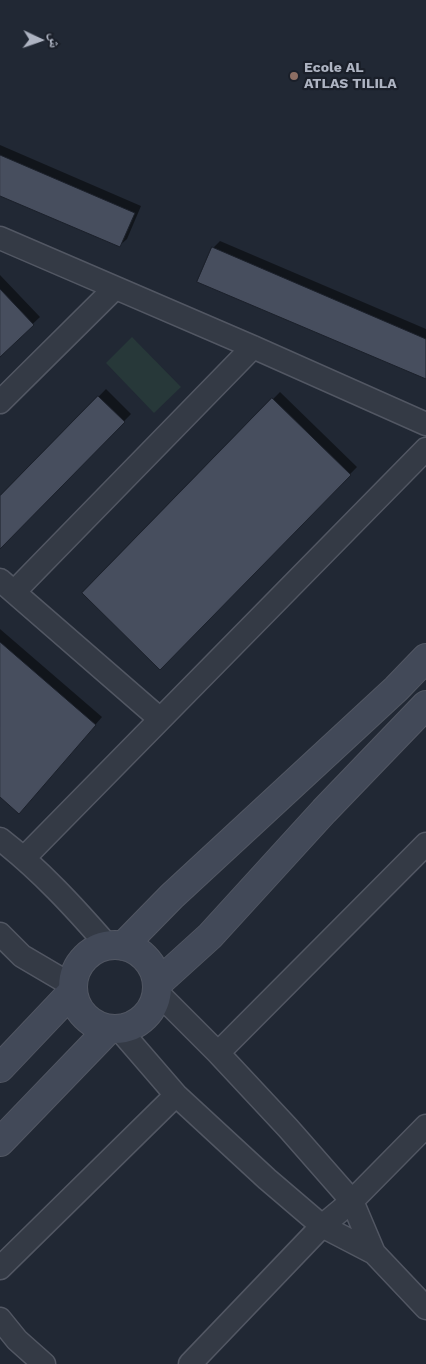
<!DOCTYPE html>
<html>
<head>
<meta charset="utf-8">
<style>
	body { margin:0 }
	#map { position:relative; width:426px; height:1364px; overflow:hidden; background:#212834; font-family:"Work Sans","Noto Naskh Arabic",sans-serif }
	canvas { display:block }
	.north { position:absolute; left:15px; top:15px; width:50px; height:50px; -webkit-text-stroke:4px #1a1f29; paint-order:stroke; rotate:93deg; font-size:14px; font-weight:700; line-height:20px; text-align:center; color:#aeb4c2 }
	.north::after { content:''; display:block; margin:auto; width:18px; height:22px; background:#aeb4c2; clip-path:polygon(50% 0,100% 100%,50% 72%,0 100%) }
</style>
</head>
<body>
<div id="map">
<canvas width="426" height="1364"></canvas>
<div class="north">ش</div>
</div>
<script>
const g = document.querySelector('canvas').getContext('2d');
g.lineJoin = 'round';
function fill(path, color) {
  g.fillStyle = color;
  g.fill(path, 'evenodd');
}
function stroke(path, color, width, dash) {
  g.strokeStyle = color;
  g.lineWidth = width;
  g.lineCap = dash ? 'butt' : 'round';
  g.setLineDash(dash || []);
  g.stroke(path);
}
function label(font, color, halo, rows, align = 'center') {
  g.font = font + ' "Work Sans",sans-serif';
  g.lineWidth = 4.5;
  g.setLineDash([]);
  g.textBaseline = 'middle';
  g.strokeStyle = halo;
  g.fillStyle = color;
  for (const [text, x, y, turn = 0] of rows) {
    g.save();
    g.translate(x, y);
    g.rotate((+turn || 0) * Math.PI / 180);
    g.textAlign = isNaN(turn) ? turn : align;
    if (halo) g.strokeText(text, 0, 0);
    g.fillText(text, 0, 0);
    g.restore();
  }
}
const green = new Path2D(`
	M 132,337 L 181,387 L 154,413 L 106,363 Z`);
const shadow = new Path2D(`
	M 0,145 L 141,206 L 127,239 L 119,246 L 0,194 Z
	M 220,241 L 426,329 L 426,378 L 213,248 Z
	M 0,275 L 40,317 L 0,355 Z
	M 106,389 L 131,414 L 3,545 L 0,542 L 0,498 Z
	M 280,392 L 357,467 L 160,668 L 83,593 Z
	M 0,629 L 102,717 L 26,805 L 0,796 Z`);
const building = new Path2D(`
	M 0,155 L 135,213 L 120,247 L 0,196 Z
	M 212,247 L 426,339 L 426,379 L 197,282 Z
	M 0,289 L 34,325 L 0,357 Z
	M 98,396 L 125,422 L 0,549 L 0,496 Z
	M 272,398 L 351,475 L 160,670 L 82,593 Z
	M 0,642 L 96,725 L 19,814 L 0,797 Z`);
const street = new Path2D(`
	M 0,238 L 253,347 L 426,424
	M 0,402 L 115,288
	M 0,580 L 160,719
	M 14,592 L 253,347
	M 0,839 C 40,870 74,907 107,945
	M 24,858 L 426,449
	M 0,934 L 22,956 L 73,986
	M 157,992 L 218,1053 L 288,1128 L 352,1201 L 374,1253 L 426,1308
	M 119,1029 L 176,1095 L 267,1179 L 322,1226 L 374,1253
	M 218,1053 L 426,844
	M 0,1268 L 176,1095
	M 0,1319 L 17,1340 L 44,1364
	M 190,1364 L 322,1226 L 352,1201 L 426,1126`);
const secondary = new Path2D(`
	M73 987a42 42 0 1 1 84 0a42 42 0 1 1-84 0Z
	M 123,946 L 172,896 L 396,689 L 426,658
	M 157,984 L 210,936 L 324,811 L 426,705
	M 0,1068 L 73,991
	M 0,1142 L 109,1029`);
const markers = [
	[294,76,5,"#8d6e63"]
];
const poiNames = [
	["Ecole AL",304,68],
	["ATLAS TILILA",304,84]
];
fill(green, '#273839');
fill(shadow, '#0007');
fill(building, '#474e5e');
stroke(building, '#1c212b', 1);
stroke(street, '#525763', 25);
stroke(secondary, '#525763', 30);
stroke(street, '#343a45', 22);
stroke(secondary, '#424958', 28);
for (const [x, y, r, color] of markers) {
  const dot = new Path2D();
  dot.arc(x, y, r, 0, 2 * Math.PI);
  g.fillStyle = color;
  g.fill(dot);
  stroke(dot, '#1a1f29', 2);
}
label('bold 14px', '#aeb4c2', '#1a1f29', poiNames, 'left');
</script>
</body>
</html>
